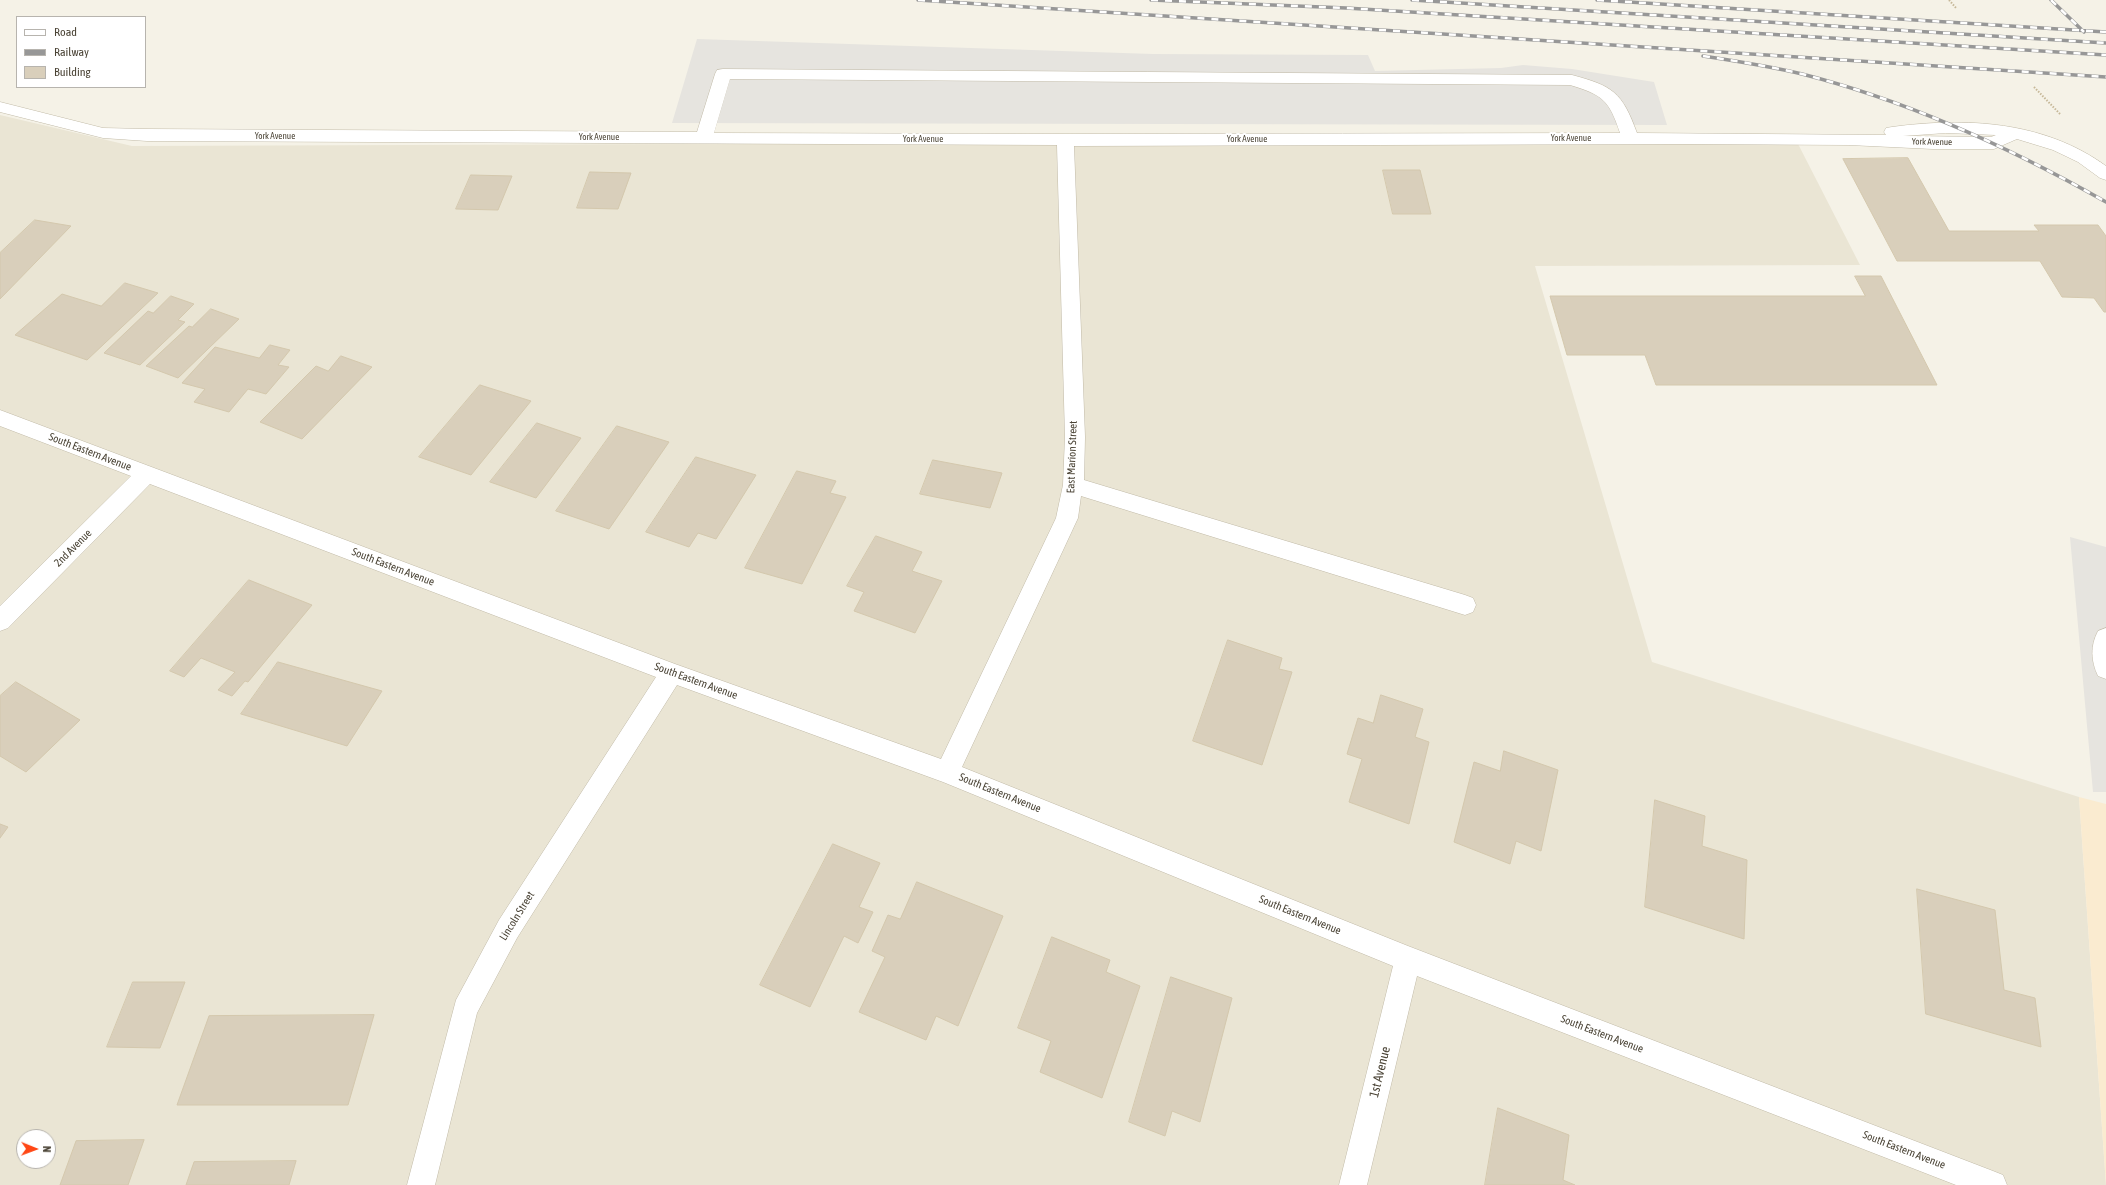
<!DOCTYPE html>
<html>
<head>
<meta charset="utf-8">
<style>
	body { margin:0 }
	#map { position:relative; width:2106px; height:1185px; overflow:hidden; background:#f5f2e7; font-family:"Asap Condensed",sans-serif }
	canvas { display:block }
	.legend { position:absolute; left:16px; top:16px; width:130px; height:72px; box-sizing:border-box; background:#fff; border:1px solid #b7b4ae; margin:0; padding:5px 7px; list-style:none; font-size:12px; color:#4a4335 }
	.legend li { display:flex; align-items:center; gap:8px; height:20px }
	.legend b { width:20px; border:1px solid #b7b4ae }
	.north { position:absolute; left:16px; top:1129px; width:40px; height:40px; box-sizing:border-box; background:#fff; border:1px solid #b7b4ae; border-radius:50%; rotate:91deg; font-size:11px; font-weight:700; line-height:16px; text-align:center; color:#4a4335 }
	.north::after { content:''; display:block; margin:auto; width:14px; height:18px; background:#ff4715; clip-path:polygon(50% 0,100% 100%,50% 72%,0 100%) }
</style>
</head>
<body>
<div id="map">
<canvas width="2106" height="1185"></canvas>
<ul class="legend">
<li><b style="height:5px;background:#fff"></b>Road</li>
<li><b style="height:5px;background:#979797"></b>Railway</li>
<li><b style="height:11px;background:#d9cfbb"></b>Building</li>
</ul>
<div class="north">N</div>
</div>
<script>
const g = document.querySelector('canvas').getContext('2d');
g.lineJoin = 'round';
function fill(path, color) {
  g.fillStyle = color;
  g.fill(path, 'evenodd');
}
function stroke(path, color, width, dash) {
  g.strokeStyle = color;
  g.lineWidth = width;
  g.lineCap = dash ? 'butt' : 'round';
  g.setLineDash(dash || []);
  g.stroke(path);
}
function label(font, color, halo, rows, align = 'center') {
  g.font = font + ' "Asap Condensed",sans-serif';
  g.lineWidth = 4;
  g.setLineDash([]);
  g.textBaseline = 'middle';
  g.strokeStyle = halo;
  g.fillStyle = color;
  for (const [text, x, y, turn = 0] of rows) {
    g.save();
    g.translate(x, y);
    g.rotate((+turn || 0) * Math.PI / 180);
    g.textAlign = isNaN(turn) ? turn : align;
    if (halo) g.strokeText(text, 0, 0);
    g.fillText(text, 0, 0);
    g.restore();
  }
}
const residential = new Path2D(`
	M 0,115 L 132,146 L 1796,140 L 1860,265 L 1535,266 L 1652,662 L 2079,797 L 2106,1185 L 0,1185 ZM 24,1137 L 48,1137 L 48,1161 L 24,1161 Z`);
const commercial = new Path2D(`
	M 2079,797 L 2106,804 L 2106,1185 Z`);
const parking = new Path2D(`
	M 697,39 L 1153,54 L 1368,55 L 1375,71 L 1501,68 L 1523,65 L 1572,69 L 1654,82 L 1667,125 L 672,123 Z
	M 2070,537 L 2106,547 L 2106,792 L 2093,792 Z`);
const building = new Path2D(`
	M 1908,158 L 1949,231 L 2039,231 L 2034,225 L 2098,225 L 2106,236 L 2106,312 L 2104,312 L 2094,298 L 2062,297 L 2040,261 L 1897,261 L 1843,159 Z
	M 1383,170 L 1420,170 L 1431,214 L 1393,214 Z
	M 590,172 L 631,173 L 618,209 L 577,208 Z
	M 471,175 L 512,176 L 498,210 L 456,209 Z
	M 35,220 L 71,226 L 0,299 L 0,253 Z
	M 1855,276 L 1881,276 L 1937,385 L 1656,385 L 1645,355 L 1567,355 L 1550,296 L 1865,296 Z
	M 125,283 L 158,293 L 87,360 L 15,335 L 62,294 L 101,306 Z
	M 171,296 L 194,304 L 178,320 L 185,322 L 140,365 L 104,353 L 148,311 L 153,313 Z
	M 211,309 L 239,319 L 178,378 L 146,366 L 189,326 L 192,327 Z
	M 270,345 L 290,350 L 278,365 L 289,367 L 266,394 L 248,389 L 229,412 L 194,402 L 205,389 L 182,383 L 215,347 L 259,358 Z
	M 341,356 L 372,367 L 302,439 L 260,422 L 316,366 L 328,371 Z
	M 480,385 L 531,401 L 471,475 L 419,457 Z
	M 537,423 L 581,438 L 536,498 L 490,482 Z
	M 617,426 L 669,442 L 609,529 L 556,511 Z
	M 696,457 L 756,475 L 716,539 L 698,533 L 689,547 L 646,532 Z
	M 933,460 L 1002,473 L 990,508 L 920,494 Z
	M 797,471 L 836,481 L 830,493 L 846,497 L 802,584 L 745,568 Z
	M 876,536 L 922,552 L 912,571 L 942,581 L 915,633 L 854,611 L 864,592 L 847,586 Z
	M 249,580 L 312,605 L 248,682 L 245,681 L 232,696 L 218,690 L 235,672 L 201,658 L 184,677 L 170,671 Z
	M 1228,640 L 1282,658 L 1279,669 L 1292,672 L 1262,765 L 1193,741 Z
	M 278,662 L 382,691 L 347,746 L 241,714 Z
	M 16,682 L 80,720 L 26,772 L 0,756 L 0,696 Z
	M 1381,695 L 1423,709 L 1415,737 L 1429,742 L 1409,824 L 1349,802 L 1362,759 L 1347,754 L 1358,718 L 1373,723 Z
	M 1504,751 L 1558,770 L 1541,851 L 1516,841 L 1510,864 L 1454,842 L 1474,762 L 1500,771 Z
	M 1655,800 L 1705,816 L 1702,846 L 1747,860 L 1744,939 L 1645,907 Z
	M 0,824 L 8,827 L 0,838 Z
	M 833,844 L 880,863 L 859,907 L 873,912 L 858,943 L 844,936 L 810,1007 L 760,985 Z
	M 917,882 L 1003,916 L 958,1026 L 936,1016 L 926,1040 L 859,1012 L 885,957 L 872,951 L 888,915 L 900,919 Z
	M 1917,889 L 1995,910 L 2004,990 L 2035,998 L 2041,1047 L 1926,1014 Z
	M 1052,937 L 1110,960 L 1106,972 L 1140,986 L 1102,1098 L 1040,1072 L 1051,1041 L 1018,1028 Z
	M 1171,977 L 1232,998 L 1200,1122 L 1172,1111 L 1165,1136 L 1129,1122 Z
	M 133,982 L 185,982 L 160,1048 L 107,1047 Z
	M 374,1015 L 348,1105 L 177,1105 L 209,1016 Z
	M 1498,1108 L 1569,1135 L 1563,1180 L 1575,1185 L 1485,1185 Z
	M 144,1140 L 128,1185 L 60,1185 L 76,1141 Z
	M 296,1161 L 289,1185 L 186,1185 L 194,1162 Z`);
const path = new Path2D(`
	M 1949,0 L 1956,8
	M 2034,87 L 2061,115`);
const minor = new Path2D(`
	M 723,69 L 1572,75 C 1613,86 1622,92 1637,133 L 1886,135 L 1884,132 L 1886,128 L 1892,127 C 1966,117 2044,121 2106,166 L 2106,180 L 2100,178 L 2078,162 L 2053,150 L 2017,139 L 1994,149 L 1933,149 L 1849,145 L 1687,144 L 1074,146 L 1085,437 L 1084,480 L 1465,595 L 1473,598 L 1476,605 L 1473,612 L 1465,615 L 1081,496 L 1078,518 L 962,767 L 1408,946 L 1993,1171 L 2003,1175 L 2007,1185 L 1956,1185 L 1417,976 L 1367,1185 L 1339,1185 L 1393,966 L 943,782 L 677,685 L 517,938 L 477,1013 L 435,1185 L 407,1185 L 456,1000 L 499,920 L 656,677 L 150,484 L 8,628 L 0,631 L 0,606 L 131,476 L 0,426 L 0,410 L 675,664 L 941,759 L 1056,518 L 1063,485 L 1065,437 L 1057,145 L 147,141 L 103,138 L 0,112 L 0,102 L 103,128 L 147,129 L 697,132 L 715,74 L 717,70 ZM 730,79 L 1570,85 C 1603,95 1609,100 1620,133 L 1065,134 L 714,133 ZM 1946,133 L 1996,135 L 1991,137 L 1903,136 Z
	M 2106,628 L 2106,679 L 2098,676 C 2091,661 2090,646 2098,631 Z`);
const rail = new Path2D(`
	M 918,0 L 2106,77
	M 1151,0 L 1346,8 L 2106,55
	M 1412,0 L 2106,43
	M 1597,0 L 2106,32
	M 2051,0 L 2084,32
	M 1703,56 C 1736,61 1769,66 1802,74 C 1908,101 2011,148 2106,202`);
const farStreetnames = [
	["York Avenue",275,136],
	["York Avenue",599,137],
	["York Avenue",1571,138],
	["York Avenue",923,139],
	["York Avenue",1247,139],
	["York Avenue",1932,142,1]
];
const streetNames = [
	["South Eastern Avenue",90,452,21],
	["East Marion Street",1072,457,-88],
	["2nd Avenue",73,548,-45],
	["South Eastern Avenue",393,567,21],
	["South Eastern Avenue",696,681,20],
	["South Eastern Avenue",1000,793,22],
	["South Eastern Avenue",1300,915,22],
	["Lincoln Street",517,916,-58],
	["South Eastern Avenue",1602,1034,21],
	["South Eastern Avenue",1904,1150,21]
];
const nearStreetnames = [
	["1st Avenue",1380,1072,-76]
];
fill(residential, '#eae5d4');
fill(commercial, '#faebd0');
fill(parking, '#e6e4df');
fill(building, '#d9cfbb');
stroke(building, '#d4c8ad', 1);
stroke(minor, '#c2bba8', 1);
stroke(path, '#c6b898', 2, [1.5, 1.5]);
fill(minor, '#fff');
stroke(rail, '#979797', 3.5);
stroke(rail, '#fff', 2.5, [7]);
label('9px', '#4a4335', '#fff', farStreetnames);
label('11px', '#4a4335', '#fff', streetNames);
label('13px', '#4a4335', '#fff', nearStreetnames);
</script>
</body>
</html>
